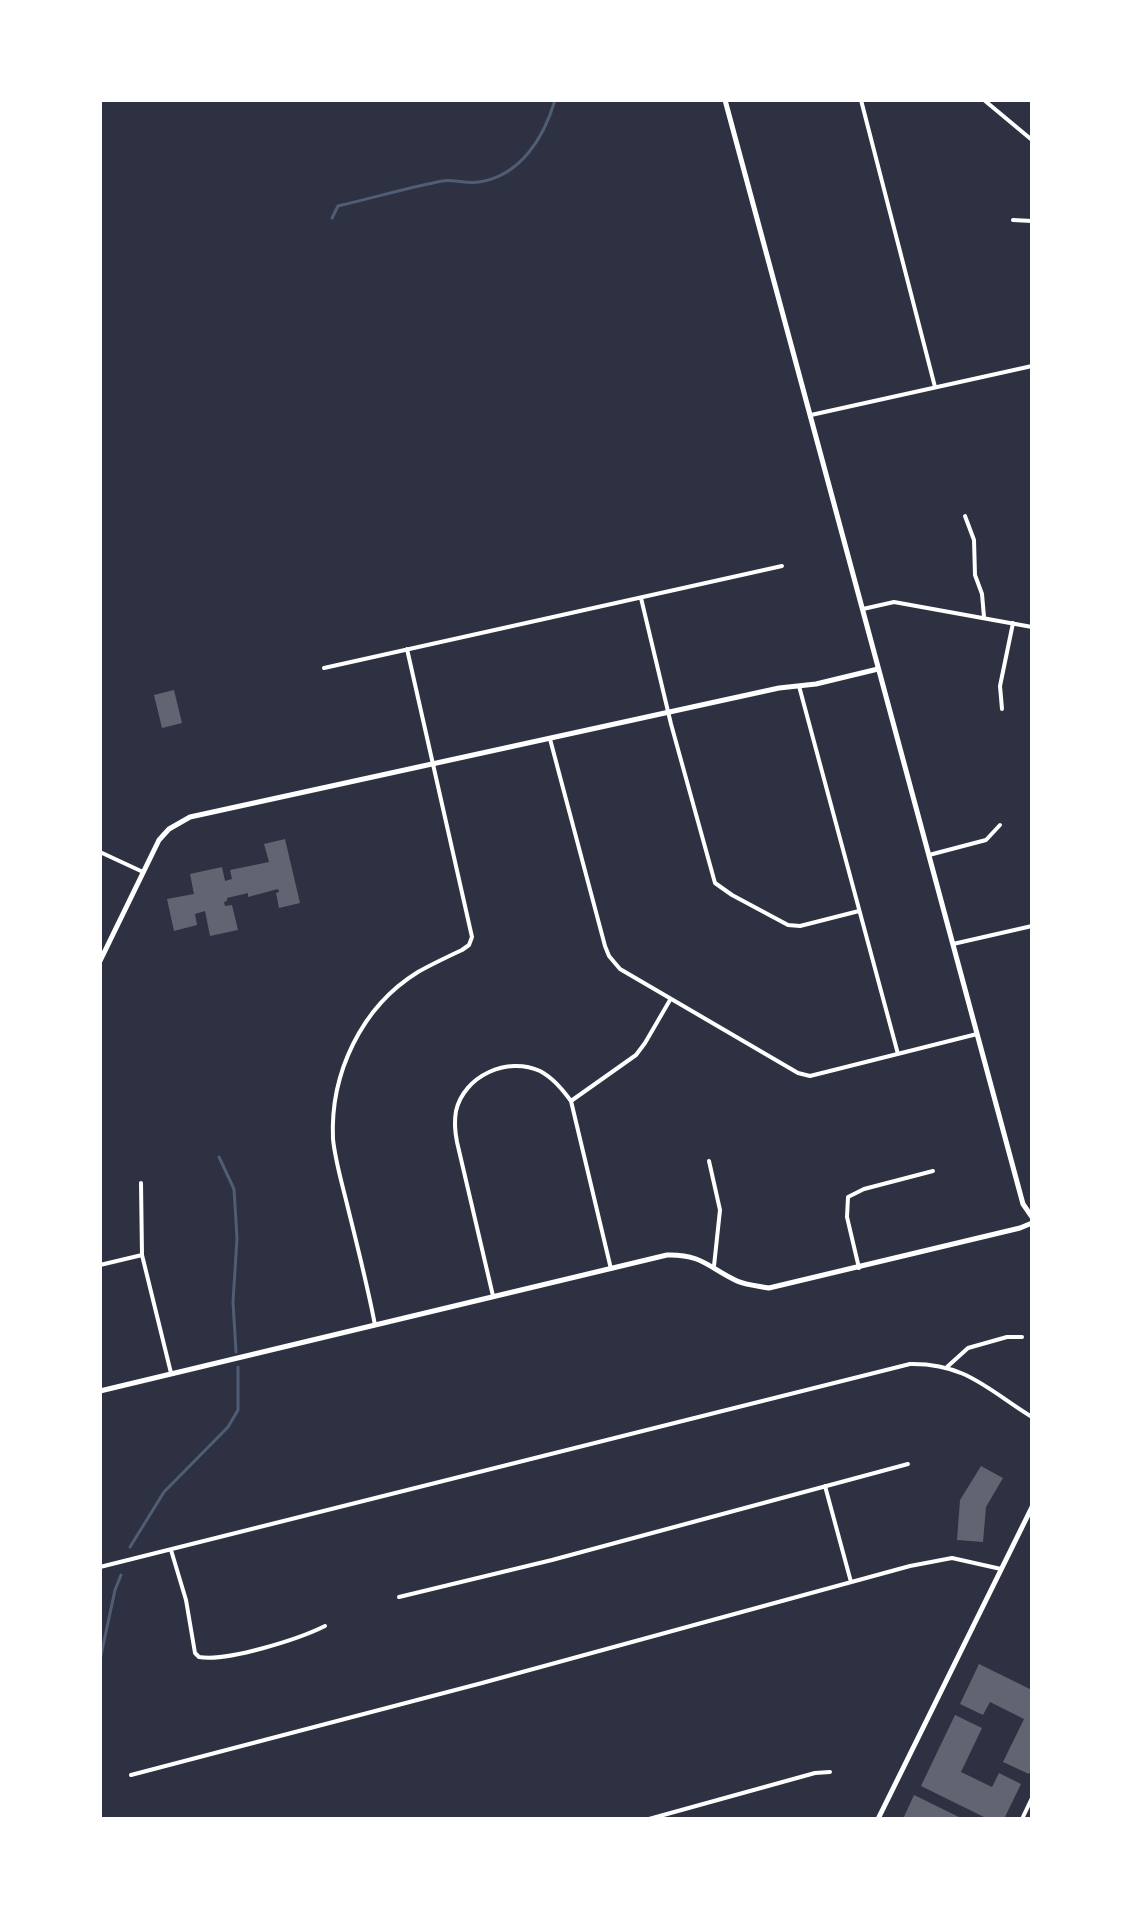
<!DOCTYPE html>
<html>
<head>
<meta charset="utf-8">
<style>
	body { margin:0 }
	#map { position:relative; width:1132px; height:1919px; overflow:hidden; background:#2d3142; font-family:"Open Sans",sans-serif }
	canvas { display:block }
	.frame { position:absolute; inset:0; border:102px solid #fff; pointer-events:none }
</style>
</head>
<body>
<div id="map">
<canvas width="1132" height="1919"></canvas>
<div class="frame"></div>
</div>
<script>
const g = document.querySelector('canvas').getContext('2d');
g.lineJoin = 'round';
function stroke(path, color, width, dash) {
  g.strokeStyle = color;
  g.lineWidth = width;
  g.lineCap = dash ? 'butt' : 'round';
  g.setLineDash(dash || []);
  g.stroke(path);
}
function fill(path, color) {
  g.fillStyle = color;
  g.fill(path, 'evenodd');
}
const stream = new Path2D(`
	M 332,218 L 338,206 C 372,198 407,188 442,181 C 454,179 466,184 479,182 C 520,176 544,138 555,100
	M 219,1157 L 234,1189 L 237,1238 L 233,1302 L 236,1352
	M 130,1547 L 164,1492 L 228,1427 L 238,1410 L 238,1367
	M 100,1660 L 115,1590 L 121,1575`);
const building = new Path2D(`
	M 174,690 L 182,723 L 162,728 L 154,695 Z
	M 285,839 L 300,903 L 279,908 L 276,893 L 279,892 L 278,889 L 248,897 L 248,893 L 227,898 L 227,901 L 224,902 L 225,906 L 232,905 L 238,930 L 210,936 L 205,911 L 195,914 L 197,925 L 174,931 L 167,899 L 194,894 L 190,874 L 222,867 L 225,881 L 232,879 L 230,870 L 269,862 L 264,844 Z
	M 981,1466 L 1003,1478 L 986,1507 L 983,1542 L 957,1540 L 960,1500 Z
	M 979,1664 L 1032,1690 L 1032,1768 L 1029,1774 L 1003,1762 L 1024,1719 L 990,1702 L 983,1715 L 960,1704 Z
	M 955,1715 L 982,1728 L 961,1772 L 992,1787 L 999,1773 L 1021,1784 L 1004,1819 L 988,1819 L 921,1786 Z
	M 914,1795 L 963,1819 L 903,1819 Z`);
const minor = new Path2D(`
	M 861,100 L 935,387
	M 984,100 L 1032,140
	M 1013,220 L 1032,221
	M 811,415 L 1032,366
	M 965,516 L 974,540 L 975,575 L 982,594 L 984,617
	M 641,598 L 671,724 L 715,883 L 732,895 L 788,925 L 800,926 L 859,911
	M 863,609 L 894,602 L 1032,627
	M 324,668 L 782,566
	M 799,686 L 898,1054
	M 1002,709 L 1000,686 L 1013,623
	M 550,739 L 605,946 L 609,956 L 620,969 L 798,1073 L 810,1076 L 977,1034
	M 100,852 L 143,872
	M 929,855 L 986,840 L 1000,825
	M 953,944 L 1032,926
	M 709,1161 L 720,1210 L 714,1266
	M 141,1183 L 142,1255 L 171,1373
	M 100,1265 L 142,1255
	M 859,1268 L 847,1217 L 848,1197 L 864,1189 L 933,1171
	M 611,1269 L 571,1101 L 636,1055 L 645,1043 L 670,1000
	M 493,1296 L 457,1142 C 455,1132 454,1122 456,1111 C 464,1076 507,1056 540,1071 C 553,1078 562,1089 571,1101
	M 375,1325 C 367,1283 356,1241 346,1200 C 341,1180 335,1159 333,1139 C 330,1074 361,1007 418,972 C 432,964 447,957 462,950 L 469,945 L 472,937 L 407,649
	M 947,1367 L 968,1348 L 1007,1337 L 1022,1337
	M 825,1486 L 851,1582
	M 171,1550 L 186,1600 L 195,1653 L 199,1657 C 227,1662 299,1639 325,1626
	M 100,1567 L 910,1364 C 966,1363 988,1390 1032,1417
	M 399,1597 L 552,1560 L 908,1464
	M 131,1775 L 482,1683 L 910,1566 L 952,1558 L 1001,1569
	M 649,1819 L 815,1773 L 830,1772
	M 1022,1819 L 1032,1798`);
const tertiary = new Path2D(`
	M 725,100 L 1023,1204 L 1032,1217
	M 100,961 L 159,840 L 169,829 L 190,817 L 779,688 L 816,684 L 878,669
	M 100,1391 L 667,1255 C 702,1254 709,1268 737,1281 C 746,1285 759,1286 769,1288 L 1020,1228 L 1032,1223`);
const secondary = new Path2D(`
	M 878,1819 L 1032,1507`);
stroke(stream, '#4f5d75', 3);
fill(building, '#626471');
stroke(minor, '#fff', 4);
stroke(tertiary, '#fff', 5);
stroke(secondary, '#fff', 5);
</script>
</body>
</html>
